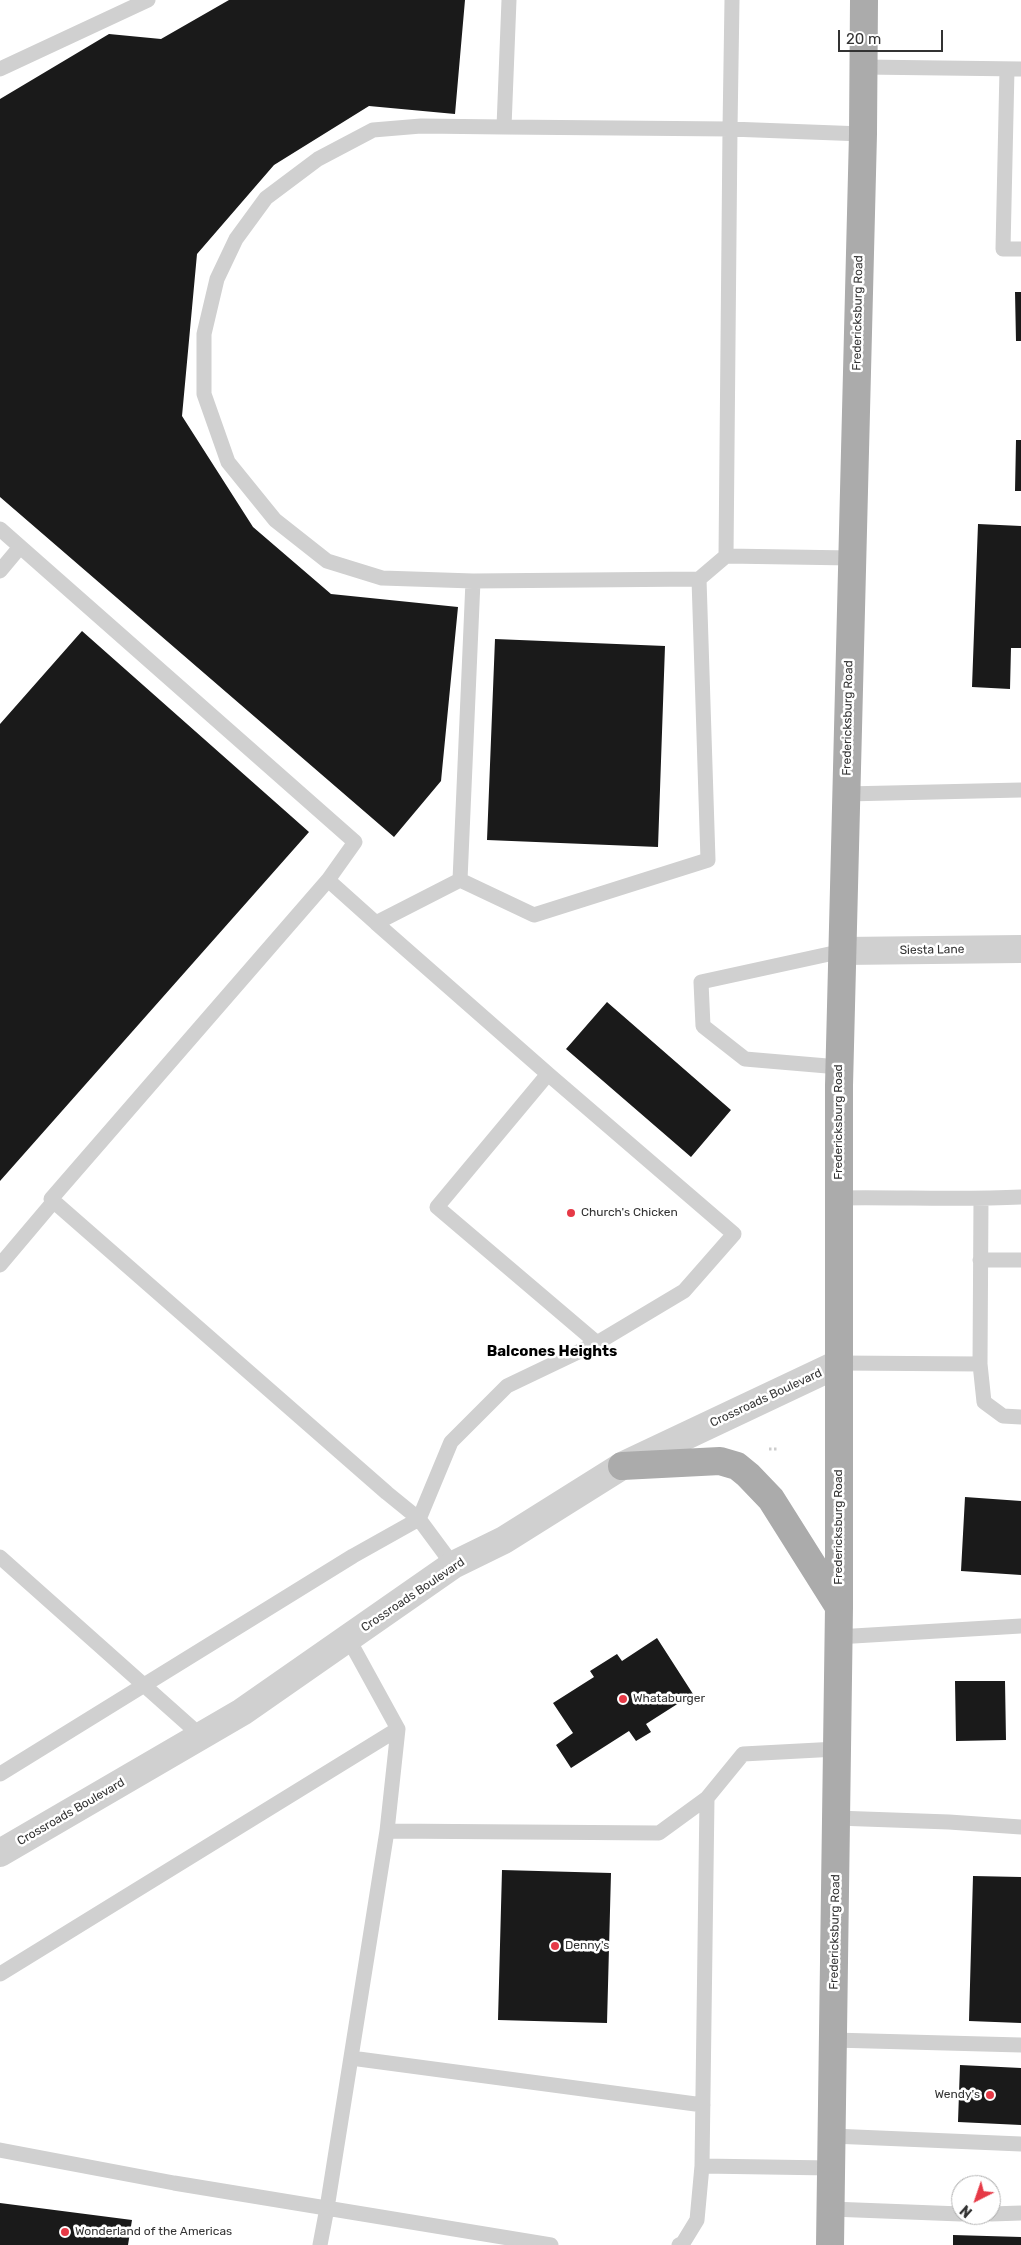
<!DOCTYPE html>
<html>
<head>
<meta charset="utf-8">
<style>
	body { margin:0 }
	#map { position:relative; width:1021px; height:2245px; overflow:hidden; background:#fff; font-family:Rubik,sans-serif }
	canvas { display:block }
	.north { position:absolute; left:951px; top:2175px; width:50px; height:50px; box-sizing:border-box; background:#fff; border:1px solid #adadad; border-radius:50%; rotate:221deg; font-size:14px; font-weight:700; line-height:20px; text-align:center; color:#333 }
	.north::after { content:''; display:block; margin:auto; width:18px; height:22px; background:#e63946; clip-path:polygon(50% 0,100% 100%,50% 72%,0 100%) }
	.scale { position:absolute; left:838px; top:30px; width:105px; height:22px; box-sizing:border-box; border:2px solid #333; border-top:0; padding-left:6px; font-size:15px; line-height:18px; white-space:nowrap; color:#333; -webkit-text-stroke:4px #fff; paint-order:stroke }
</style>
</head>
<body>
<div id="map">
<canvas width="1021" height="2245"></canvas>
<div class="north">N</div>
<div class="scale">20 m</div>
</div>
<script>
const g = document.querySelector('canvas').getContext('2d');
g.lineJoin = 'round';
function fill(path, color) {
  g.fillStyle = color;
  g.fill(path, 'evenodd');
}
function stroke(path, color, width, dash) {
  g.strokeStyle = color;
  g.lineWidth = width;
  g.lineCap = dash ? 'butt' : 'round';
  g.setLineDash(dash || []);
  g.stroke(path);
}
function label(font, color, halo, rows, align = 'center') {
  g.font = font + ' Rubik,sans-serif';
  g.lineWidth = 5;
  g.setLineDash([]);
  g.textBaseline = 'middle';
  g.strokeStyle = halo;
  g.fillStyle = color;
  for (const [text, x, y, turn = 0] of rows) {
    g.save();
    g.translate(x, y);
    g.rotate((+turn || 0) * Math.PI / 180);
    g.textAlign = isNaN(turn) ? turn : align;
    if (halo) g.strokeText(text, 0, 0);
    g.fillText(text, 0, 0);
    g.restore();
  }
}
const building = new Path2D(`
	M 229,0 L 465,0 L 455,114 L 369,106 L 274,165 L 197,254 L 182,416 L 253,527 L 331,594 L 458,607 L 441,781 L 394,837 L 0,497 L 0,99 L 109,34 L 161,39 Z
	M 1015,292 L 1021,292 L 1021,341 L 1016,341 Z
	M 1016,440 L 1021,440 L 1021,491 L 1015,491 Z
	M 978,524 L 1021,526 L 1021,648 L 1011,648 L 1010,689 L 972,687 Z
	M 82,631 L 309,832 L 0,1181 L 0,724 Z
	M 495,639 L 665,646 L 658,847 L 487,840 Z
	M 607,1002 L 731,1110 L 691,1157 L 566,1049 Z
	M 965,1497 L 1021,1501 L 1021,1575 L 961,1571 Z
	M 657,1638 L 693,1694 L 646,1724 L 651,1732 L 636,1741 L 629,1731 L 571,1768 L 556,1745 L 573,1733 L 553,1703 L 594,1677 L 590,1671 L 617,1654 L 622,1661 Z
	M 955,1681 L 1005,1681 L 1006,1740 L 956,1741 Z
	M 502,1870 L 611,1873 L 607,2023 L 498,2020 Z
	M 973,1876 L 1021,1877 L 1021,2023 L 969,2021 Z
	M 960,2065 L 1021,2068 L 1021,2125 L 958,2122 Z
	M 0,2203 L 132,2220 L 128,2245 L 0,2245 Z
	M 953,2235 L 1021,2237 L 1021,2245 L 953,2245 Z`);
const path = new Path2D(`
	M 769,1449 L 777,1449`);
const service = new Path2D(`
	M 732,0 L 730,129 L 863,134
	M 863,67 L 1021,69
	M 0,69 L 148,0
	M 1007,69 L 1003,249 L 1021,249
	M 504,127 L 730,129 L 726,556 L 852,558
	M 0,529 L 355,842 L 328,880
	M 0,571 L 20,547
	M 473,581 L 699,579
	M 846,794 L 1021,790
	M 460,880 L 473,581 L 382,578 L 327,561 L 275,520 L 228,462 L 204,394 L 204,334 L 217,279 L 236,239 L 266,198 L 318,159 L 373,130 L 421,126 L 504,127 L 509,0
	M 839,1067 L 745,1059 L 703,1026 L 701,982 L 843,951
	M 548,1074 L 734,1234 L 684,1291 L 597,1343
	M 838,1198 C 899,1197 960,1200 1021,1197
	M 980,1260 L 1021,1260
	M 0,1265 L 54,1201
	M 840,1363 L 980,1364 L 984,1402 L 1003,1416 L 1021,1417
	M 980,1364 L 981,1199
	M 0,1557 L 201,1736
	M 453,1565 L 419,1519 L 451,1442 L 507,1386 L 597,1343 L 437,1207 L 548,1074 L 376,923 L 460,880 L 534,915 L 708,860 L 699,579 L 726,556
	M 837,1637 L 1021,1626
	M 348,1638 L 398,1729 L 387,1831 L 659,1833 L 707,1798 L 743,1754 L 837,1749
	M 0,1774 L 353,1556 L 419,1519 L 387,1493 L 51,1199 L 328,880 L 376,923
	M 836,1818 L 949,1822 L 1021,1827
	M 0,1974 L 398,1729
	M 833,2040 L 1021,2045
	M 351,2058 L 703,2105
	M 832,2136 L 1021,2144
	M 0,2150 L 174,2183 L 551,2245
	M 702,2166 L 831,2168
	M 831,2209 L 961,2214
	M 991,2214 L 1021,2213
	M 320,2245 L 327,2208 L 387,1831
	M 679,2245 L 683,2243 L 697,2220 L 702,2166 L 707,1798`);
const minor = new Path2D(`
	M 843,951 L 1021,949`);
const tertiary = new Path2D(`
	M 0,1853 L 242,1712 L 453,1565 L 504,1540 L 622,1466 L 840,1363`);
const primary = new Path2D(`
	M 622,1466 L 720,1461 L 737,1466 L 748,1475 L 771,1499 L 839,1607
	M 830,2245 L 839,1607 L 839,1085 L 863,134 L 864,0`);
const markers = [
	[571,1213,5,"#e63946"],
	[623,1699,5,"#e63946"],
	[555,1946,5,"#e63946"],
	[990,2095,5,"#e63946"],
	[65,2232,5,"#e63946"]
];
const streetNames = [
	["Fredericksburg Road",858,313,-89],
	["Fredericksburg Road",848,718,-89],
	["Siesta Lane",932,950,-1],
	["Fredericksburg Road",839,1122,-90],
	["Crossroads Boulevard",766,1398,-25],
	["Fredericksburg Road",839,1527,-90],
	["Crossroads Boulevard",413,1595,-34],
	["Crossroads Boulevard",71,1812,-30],
	["Fredericksburg Road",835,1932,-89]
];
const poiNames = [
	["Church's Chicken",581,1213],
	["Whataburger",633,1699],
	["Denny's",565,1946],
	["Wendy's",980,2095,"right"],
	["Wonderland of the Americas",75,2232]
];
const quarterNames = [
	["Balcones Heights",552,1352]
];
fill(building, '#1a1a1a');
stroke(path, '#cdcdcd', 3, [2.5, 2.5]);
stroke(service, '#d0d0d0', 15);
stroke(minor, '#d0d0d0', 28);
stroke(tertiary, '#d0d0d0', 28);
stroke(primary, '#ababab', 28);
for (const [x, y, r, color] of markers) {
  const dot = new Path2D();
  dot.arc(x, y, r, 0, 2 * Math.PI);
  g.fillStyle = color;
  g.fill(dot);
  stroke(dot, '#fff', 2);
}
label('12px', '#333', '#fff', streetNames);
label('12px', '#333', '#fff', poiNames, 'left');
label('bold 15px', '#000', '#fff', quarterNames);
</script>
</body>
</html>
